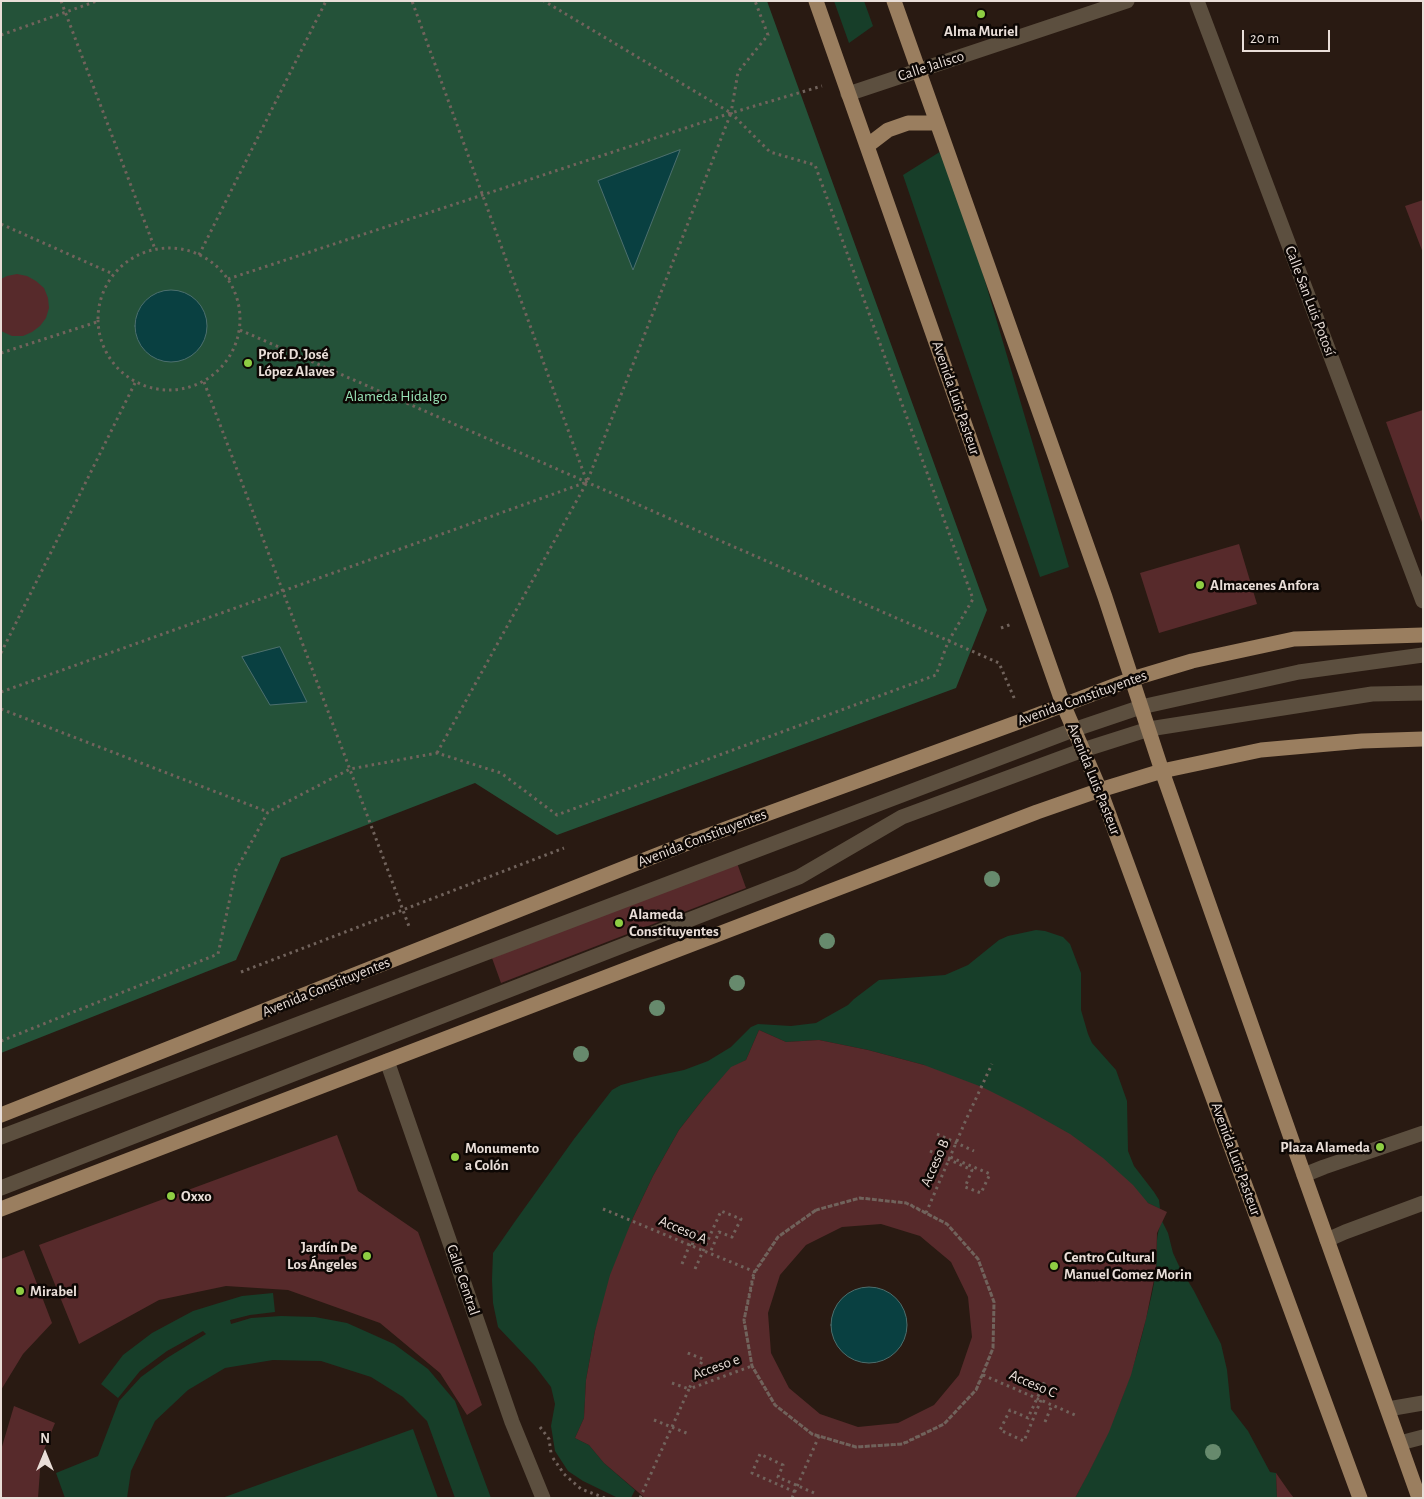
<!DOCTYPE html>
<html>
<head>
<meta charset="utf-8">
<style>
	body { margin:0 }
	#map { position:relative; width:1424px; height:1499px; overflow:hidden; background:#291a12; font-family:"Alegreya Sans",sans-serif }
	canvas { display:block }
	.frame { position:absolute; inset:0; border:2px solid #e9ded8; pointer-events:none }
	.north { position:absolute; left:20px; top:1429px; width:50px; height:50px; -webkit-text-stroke:4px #0d0704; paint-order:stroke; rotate:0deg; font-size:14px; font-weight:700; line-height:20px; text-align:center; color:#e9ded8 }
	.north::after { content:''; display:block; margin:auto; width:18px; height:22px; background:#e9ded8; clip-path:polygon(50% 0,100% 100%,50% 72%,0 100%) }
	.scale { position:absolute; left:1242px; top:30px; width:88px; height:22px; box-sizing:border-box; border:2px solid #e9ded8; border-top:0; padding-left:6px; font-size:15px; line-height:18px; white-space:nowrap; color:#e9ded8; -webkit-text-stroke:4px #0d0704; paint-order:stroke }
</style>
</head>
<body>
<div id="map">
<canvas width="1424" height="1499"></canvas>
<div class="frame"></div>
<div class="north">N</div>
<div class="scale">20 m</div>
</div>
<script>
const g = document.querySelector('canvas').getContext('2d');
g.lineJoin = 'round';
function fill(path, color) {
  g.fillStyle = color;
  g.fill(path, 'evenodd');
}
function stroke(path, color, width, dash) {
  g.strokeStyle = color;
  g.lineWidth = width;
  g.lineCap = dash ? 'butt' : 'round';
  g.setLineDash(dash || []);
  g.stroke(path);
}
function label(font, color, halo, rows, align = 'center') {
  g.font = font + ' "Alegreya Sans",sans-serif';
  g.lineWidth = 5;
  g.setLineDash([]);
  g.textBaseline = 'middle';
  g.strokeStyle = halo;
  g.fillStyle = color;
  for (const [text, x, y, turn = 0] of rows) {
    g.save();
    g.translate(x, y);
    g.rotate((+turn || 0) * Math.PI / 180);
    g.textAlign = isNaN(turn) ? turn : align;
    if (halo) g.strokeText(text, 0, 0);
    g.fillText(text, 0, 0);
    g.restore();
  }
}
const green = new Path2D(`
	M 834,1 L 864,1 L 873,26 L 849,43 Z
	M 946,148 L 1069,567 L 1040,577 L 903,175 Z
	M 1036,930 L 1045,931 L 1063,937 L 1070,944 L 1081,973 L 1081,1010 L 1088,1034 L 1092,1043 L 1116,1070 L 1127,1101 L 1128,1151 L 1134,1166 L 1154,1192 L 1159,1200 L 1160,1209 L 1148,1203 L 924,1065 L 868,1050 L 819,1040 L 786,1042 L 759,1030 L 746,1060 L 731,1068 L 704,1098 L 679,1130 L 653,1176 L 632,1220 L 595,1331 L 586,1380 L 584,1418 L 575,1438 L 589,1445 L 604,1463 L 635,1490 L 631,1498 L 618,1498 L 583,1481 L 568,1471 L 555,1451 L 551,1426 L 555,1404 L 551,1387 L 535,1366 L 498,1327 L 493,1303 L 492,1280 L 493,1253 L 516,1220 L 574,1139 L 612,1090 L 621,1085 L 651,1077 L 684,1070 L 708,1061 L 731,1047 L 751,1027 L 758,1024 L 791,1026 L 816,1023 L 848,1005 L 854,999 L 879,980 L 945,975 L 968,965 L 999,940 L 1008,936 Z
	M 1162,1221 L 1168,1233 L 1173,1253 L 1179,1266 L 1194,1291 L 1221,1344 L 1227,1370 L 1231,1409 L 1248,1431 L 1270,1472 L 1276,1473 L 1277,1498 L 1075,1498 C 1106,1441 1132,1382 1146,1318 C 1150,1303 1154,1286 1156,1270 C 1158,1251 1154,1239 1162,1221 Z
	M 273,1293 L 275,1312 L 250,1315 L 230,1320 L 231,1324 L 251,1318 L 281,1316 L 315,1317 L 347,1323 L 394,1344 L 428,1369 L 455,1401 L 491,1498 L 455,1498 L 427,1421 L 403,1397 L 371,1377 L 321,1361 L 273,1360 L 225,1368 L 188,1390 L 155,1421 L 131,1471 L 127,1498 L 65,1498 L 56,1473 L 98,1456 L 119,1401 L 141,1377 L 167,1358 L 206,1334 L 203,1331 L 167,1351 L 140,1371 L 118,1398 L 101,1384 L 123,1355 L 152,1333 L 193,1311 L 242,1296 Z
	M 413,1429 L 438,1498 L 222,1498 Z`);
const forest = new Path2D(`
	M 1,1 L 767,1 L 987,610 L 956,688 L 557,835 L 475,783 L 281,858 L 236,960 L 1,1053 Z`);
const water = new Path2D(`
	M 680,150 L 633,270 L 598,181 Z
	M135 326a36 36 0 1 1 72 0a36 36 0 1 1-72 0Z
	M 280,647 L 307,702 L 270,705 L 242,657 Z
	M831 1325a38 38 0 1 1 76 0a38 38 0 1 1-76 0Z`);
const building = new Path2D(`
	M 1423,200 L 1423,253 L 1405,206 Z
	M 17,274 L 27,276 L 36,281 L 44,288 L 48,298 L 49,308 L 46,318 L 40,326 L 32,332 L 23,336 L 12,336 L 1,331 L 1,279 L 7,276 Z
	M 1423,410 L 1423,525 L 1386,422 Z
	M 1239,544 L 1257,604 L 1159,633 L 1140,573 Z
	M 737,863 L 746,888 L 501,983 L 492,958 Z
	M 759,1030 L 786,1042 L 819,1040 L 868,1050 L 924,1065 L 982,1087 L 1024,1108 L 1070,1134 L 1103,1158 L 1133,1185 L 1148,1203 L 1167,1212 L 1157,1233 L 1156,1270 L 1146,1319 L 1131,1375 L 1109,1432 L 1088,1474 L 1075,1498 L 645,1498 L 604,1463 L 589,1445 L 575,1438 L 584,1418 L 586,1380 L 595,1331 L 610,1275 L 632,1220 L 653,1176 L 679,1130 L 704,1098 L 731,1067 L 746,1060 ZM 881,1224 L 920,1236 L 951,1262 L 968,1297 L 972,1337 L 959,1375 L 934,1405 L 898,1423 L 858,1427 L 820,1414 L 789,1388 L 771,1353 L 768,1313 L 780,1275 L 806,1245 L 842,1227 Z
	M 337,1135 L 358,1191 L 418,1232 L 482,1405 L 467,1415 L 440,1373 L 380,1323 L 288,1290 L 226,1286 L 159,1300 L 79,1344 L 39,1245 Z
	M 24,1250 L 52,1323 L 23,1354 L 1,1390 L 1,1259 Z
	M 14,1406 L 55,1423 L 41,1457 L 38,1498 L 1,1498 L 1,1450 Z
	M 1276,1473 L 1290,1493 L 1294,1498 L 1277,1498 Z`);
const path = new Path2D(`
	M 61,1 L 155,249
	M 1,35 L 97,1
	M 1,224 L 113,274
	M98 319a71 71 0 1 1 142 0a71 71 0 1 1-142 0Z
	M 199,255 L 326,1
	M 228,279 L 731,113 L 822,86
	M 240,330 L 999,663 L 1015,700
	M 1,353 L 97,322
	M 204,382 L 410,929
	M 1001,628 L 1012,624
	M 1,653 L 135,383
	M 1,692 L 587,482 L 412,1
	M 1,709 L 268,812
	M 437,753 L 587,482 L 731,113 L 544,1
	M 241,972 L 564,848
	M 1,1041 L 218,954 L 236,870 L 268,812 L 350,769 L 437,753 L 501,773 L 557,815 L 936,675 L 948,642 L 973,599 L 815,165 L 770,152 L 731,113 L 738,72 L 768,35 L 755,1
	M 937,1134 L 974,1151
	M 930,1151 L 972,1170 L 965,1187 L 981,1193 L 990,1174 L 950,1157
	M 603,1209 L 755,1272
	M 816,1210 L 778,1237 L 755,1272 L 753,1276 L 744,1320 L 752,1366 L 775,1405 L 812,1434 L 856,1447 L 902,1444 L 944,1424 L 976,1390 L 993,1348 L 994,1302 L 978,1259 L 947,1224 L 906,1203 L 860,1198 L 816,1210 L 778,1237 L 755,1271 L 744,1320 L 752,1366 L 775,1405 L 812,1434 L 856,1447 L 903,1444 L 944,1424 L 976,1390 L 983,1374 L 993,1348 L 994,1302 L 978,1259 L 947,1224 L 926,1213 L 907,1203 L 860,1198 L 816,1210
	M 926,1213 L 965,1122 L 992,1064
	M 692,1245 L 698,1229
	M 682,1264 L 690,1244
	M 695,1269 L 721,1211 L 741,1219 L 732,1237 L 719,1232 L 710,1253
	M 983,1375 L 1075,1415
	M 672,1383 L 689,1389 L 703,1359 L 685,1352
	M 1041,1400 L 1024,1441 L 1000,1430 L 1010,1410 L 1028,1418 L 1045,1381
	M 654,1420 L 689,1434
	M 1045,1422 L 1052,1405
	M 540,1427 L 549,1439 L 551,1453
	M 553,1458 L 564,1474 L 581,1489 L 605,1498
	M 795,1492 L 752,1473 L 760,1454 L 783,1465 L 778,1477 L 814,1493
	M 640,1498 L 689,1389 L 752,1366
	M 792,1498 L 819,1436`);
const minor = new Path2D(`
	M 1197,1 L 1423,601
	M 848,94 L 1127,1
	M 387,1061 L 512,1422 L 543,1498
	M 1,1137 L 1073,730 L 1141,707 L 1299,672 L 1423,655
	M 1304,1175 L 1324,1167 L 1423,1133
	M 1,1188 L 799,877 L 902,817 L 1083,750 L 1149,729 L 1372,694 L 1423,693
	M 1327,1240 L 1345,1232 L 1423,1203
	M 1388,1409 L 1423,1403
	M 1400,1443 L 1423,1437`);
const major = new Path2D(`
	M 816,1 L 1063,704 L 1100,790 L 1360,1498
	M 894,1 L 1105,597 L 1162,771 L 1304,1175 L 1419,1498
	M 867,146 L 888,130 L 908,123 L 937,123
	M 1,1115 L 690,842 L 1024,720 L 1132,679 L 1192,661 L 1294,639 L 1423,635
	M 1,1209 L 1037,812 L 1100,790 L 1162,771 L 1261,750 L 1362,741 L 1423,739`);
const trees = [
	[992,879],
	[827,941],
	[737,983],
	[657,1008],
	[581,1054],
	[1213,1452]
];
const markers = [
	[981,14,5,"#8ece43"],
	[248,363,5,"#8ece43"],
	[1200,585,5,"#8ece43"],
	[619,923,5,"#8ece43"],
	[1380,1147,5,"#8ece43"],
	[455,1157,5,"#8ece43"],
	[171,1196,5,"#8ece43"],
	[367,1256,5,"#8ece43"],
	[1054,1266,5,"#8ece43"],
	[20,1291,5,"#8ece43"]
];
const poiNames = [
	["Alma Muriel",981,31,"center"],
	["Prof. D. José",258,354],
	["López Alaves",258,371],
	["Almacenes Anfora",1210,585],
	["Alameda",629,914],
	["Constituyentes",629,931],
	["Plaza Alameda",1370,1147,"right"],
	["Monumento",465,1148],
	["a Colón",465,1165],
	["Oxxo",181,1196],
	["Jardín De",357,1247,"right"],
	["Los Ángeles",357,1264,"right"],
	["Centro Cultural",1064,1257],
	["Manuel Gomez Morin",1064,1274],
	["Mirabel",30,1291]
];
const streetNames = [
	["Calle Jalisco",931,66,-18],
	["Calle San Luis Potosí",1310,301,69],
	["Avenida Luis Pasteur",956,398,71],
	["Avenida Constituyentes",1082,698,-20],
	["Avenida Luis Pasteur",1094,779,68],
	["Avenida Constituyentes",702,838,-21],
	["Avenida Constituyentes",326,987,-22],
	["Avenida Luis Pasteur",1236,1159,70],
	["Acceso B",935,1163,-66],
	["Acceso A",683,1230,23],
	["Calle Central",463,1280,71],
	["Acceso e",716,1367,-20],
	["Acceso C",1033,1384,23]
];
const parkNames = [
	["Alameda Hidalgo",396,396]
];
fill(green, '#173e29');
fill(forest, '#245239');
fill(water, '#094041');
stroke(water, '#4c6f6e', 1);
fill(building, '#572a2b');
stroke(path, '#71635c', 3, [2.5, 4]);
stroke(minor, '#5c4f3f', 15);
stroke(major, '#9a7e5f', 15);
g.fillStyle = '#678a6d';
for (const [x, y] of trees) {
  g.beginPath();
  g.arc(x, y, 8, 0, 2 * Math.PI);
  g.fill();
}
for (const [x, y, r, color] of markers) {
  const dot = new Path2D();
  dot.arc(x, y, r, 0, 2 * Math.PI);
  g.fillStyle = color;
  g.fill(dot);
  stroke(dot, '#0d0704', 2);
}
label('bold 15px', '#e9ded8', '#0d0704', poiNames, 'left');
label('15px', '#e9ded8', '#0d0704', streetNames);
label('15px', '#9ae5b8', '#0d0704', parkNames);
</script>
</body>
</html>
